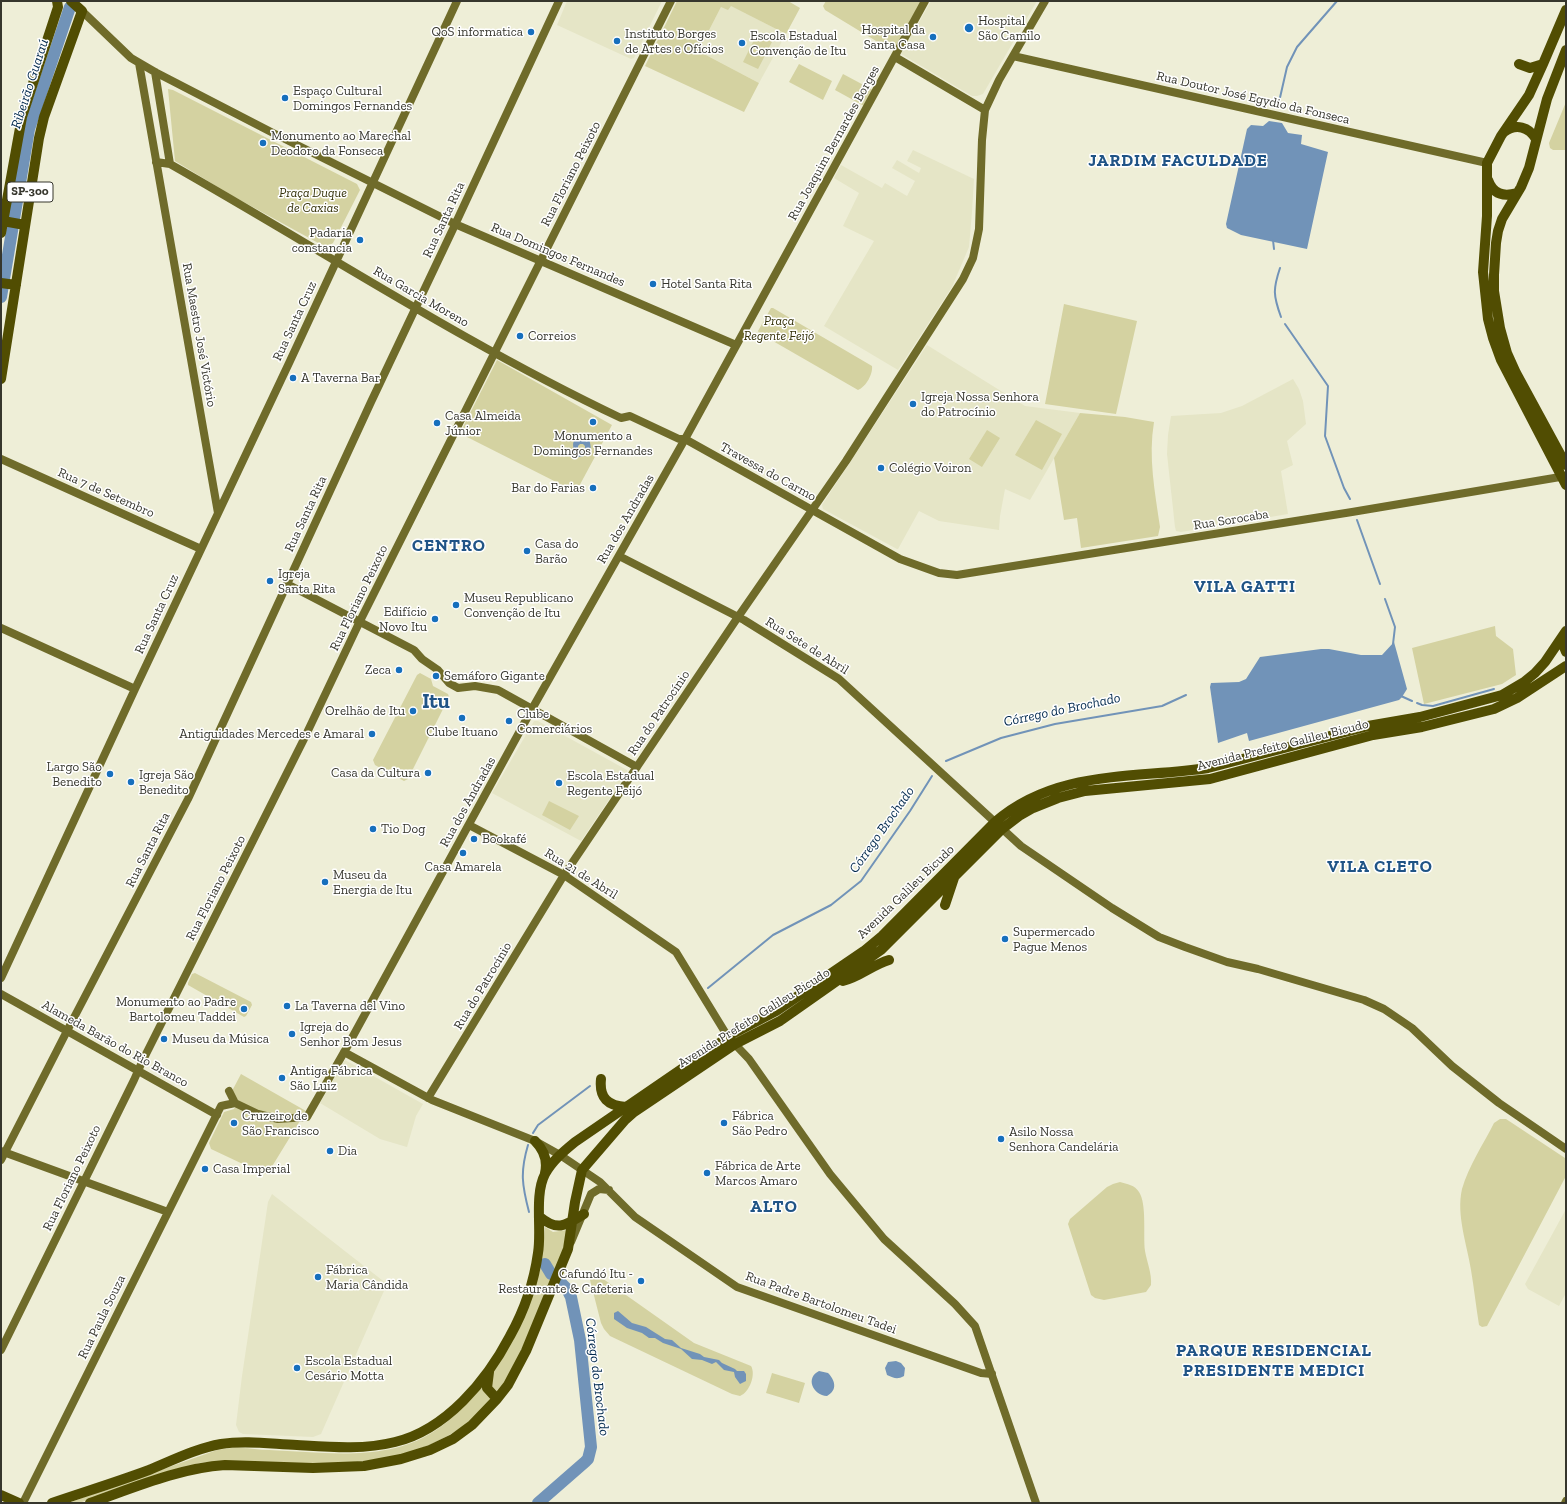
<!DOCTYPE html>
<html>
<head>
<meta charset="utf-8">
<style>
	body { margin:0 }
	#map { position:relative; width:1567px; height:1504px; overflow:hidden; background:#eeeed7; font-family:"Zilla Slab",serif }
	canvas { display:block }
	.frame { position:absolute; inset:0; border:2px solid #36362d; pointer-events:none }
</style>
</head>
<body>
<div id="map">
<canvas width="1567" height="1504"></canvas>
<div class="frame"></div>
</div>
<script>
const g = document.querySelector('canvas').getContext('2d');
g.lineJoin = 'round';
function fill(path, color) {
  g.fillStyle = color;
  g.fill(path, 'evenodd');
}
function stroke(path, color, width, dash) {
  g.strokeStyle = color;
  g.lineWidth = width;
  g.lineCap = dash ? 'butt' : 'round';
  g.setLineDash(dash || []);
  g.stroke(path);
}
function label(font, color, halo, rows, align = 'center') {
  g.font = font + ' "Zilla Slab",serif';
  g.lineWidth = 3;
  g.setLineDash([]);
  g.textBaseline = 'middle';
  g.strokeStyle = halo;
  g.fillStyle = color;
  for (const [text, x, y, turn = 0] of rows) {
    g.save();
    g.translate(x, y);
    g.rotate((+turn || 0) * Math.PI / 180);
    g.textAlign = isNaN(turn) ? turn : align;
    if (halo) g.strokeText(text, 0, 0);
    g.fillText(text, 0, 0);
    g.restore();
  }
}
const built = new Path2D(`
	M 567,1 L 662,1 L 634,58 L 631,59 L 557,25 Z
	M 931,1 L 1037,1 L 983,94 L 977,96 L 972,96 L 901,54 Z
	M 730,5 L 786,34 L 759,83 L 704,54 L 701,46 L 721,7 Z
	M 913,150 L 974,179 L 972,212 L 969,247 L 952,287 L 898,370 L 824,326 L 874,241 L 843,226 L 859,193 L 834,178 L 841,165 L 882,188 L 885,183 L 907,196 L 915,181 L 892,168 L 897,160 L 919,173 L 921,168 L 907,161 Z
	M 927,345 L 1025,406 L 1080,413 L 1030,500 L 1005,489 L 1000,516 L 999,530 L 939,521 L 919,511 L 898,549 L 897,549 L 823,509 L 822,505 Z
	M 1293,379 L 1299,389 L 1303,401 L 1306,424 L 1287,441 L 1293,465 L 1281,471 L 1288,514 L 1181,532 L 1176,531 L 1175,527 L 1167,454 L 1168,435 L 1171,416 L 1221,413 L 1242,406 Z
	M 534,721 L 538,721 L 627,770 L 627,773 L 581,841 L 492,793 Z
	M 345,1060 L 423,1104 L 416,1116 L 407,1147 L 380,1139 L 320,1103 Z
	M 272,1194 L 387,1284 L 321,1434 L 313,1437 L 243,1434 L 239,1432 L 236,1425 L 242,1376 L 268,1202 Z
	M 1566,1209 L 1566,1293 L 1559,1306 L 1528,1289 L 1525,1284 Z`);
const green = new Path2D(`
	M 677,1 L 788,1 L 800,8 L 786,34 L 731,6 L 728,10 L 721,7 L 701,46 L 706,49 L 704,54 L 759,83 L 744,112 L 645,66 Z
	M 826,1 L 921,1 L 895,49 L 891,50 L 825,10 L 823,6 Z
	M 757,34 L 772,42 L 758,69 L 743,62 Z
	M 799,64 L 832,81 L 823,100 L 789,82 Z
	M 843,74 L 873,90 L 864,106 L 835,90 Z
	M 168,89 L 173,90 L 357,184 L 360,190 L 333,243 L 328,246 L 320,244 L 231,195 L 175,161 Z
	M 1566,102 L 1566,150 L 1553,150 L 1550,148 L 1549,143 Z
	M 1064,304 L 1137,321 L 1116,414 L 1045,404 Z
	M 771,308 L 773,308 L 872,366 C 873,374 866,387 858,390 L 759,333 L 758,331 Z
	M 497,360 L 612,425 L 576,492 L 465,436 L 462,429 Z
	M 1080,413 L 1125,417 L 1154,422 C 1148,457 1155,492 1160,527 L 1158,536 L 1081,548 L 1077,518 L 1064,520 L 1054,458 Z
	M 1036,420 L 1062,434 L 1042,470 L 1015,455 Z
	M 987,430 L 1000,438 L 982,467 L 969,459 Z
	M 1495,626 L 1496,636 L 1513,649 L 1516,675 L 1502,684 L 1424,704 L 1412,648 Z
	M 420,673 L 431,679 L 433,686 L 448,694 L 449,697 L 408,779 L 404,781 L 375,765 L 373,760 L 417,675 Z
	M 549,801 L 579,816 L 570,830 L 542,815 Z
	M 195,973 L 251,1002 L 252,1005 L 246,1016 L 244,1017 L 188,985 L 188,983 L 192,974 Z
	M 241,1074 L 306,1111 L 268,1173 L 264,1174 L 211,1149 L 209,1143 L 224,1112 L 234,1109 L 238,1100 L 234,1097 L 232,1091 Z
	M 1500,1119 L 1506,1119 L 1565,1158 L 1566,1176 L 1487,1326 L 1482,1327 L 1479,1325 C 1476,1306 1474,1288 1471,1270 C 1467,1244 1456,1215 1462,1189 C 1468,1167 1484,1143 1494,1123 Z
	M 1120,1182 C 1127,1184 1135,1185 1139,1192 C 1147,1204 1143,1235 1145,1251 C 1147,1262 1152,1274 1151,1285 L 1146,1292 L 1104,1300 L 1095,1298 L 1091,1295 L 1068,1224 L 1070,1219 L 1107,1187 L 1113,1184 Z
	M 545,1227 L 553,1232 L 567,1230 C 563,1268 542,1305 526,1339 C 520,1352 513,1373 505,1383 C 493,1398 472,1421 456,1431 C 409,1461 352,1464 298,1464 C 265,1464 232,1459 199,1463 L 79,1503 L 68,1503 L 217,1450 C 225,1449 233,1447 241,1448 C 250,1448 259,1450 269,1450 C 323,1452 384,1463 433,1432 C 446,1424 457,1413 468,1402 L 536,1284 L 541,1267 Z
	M 594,1274 L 599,1276 L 694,1343 L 751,1366 C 756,1374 750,1392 740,1396 L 732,1394 L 610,1336 L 604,1329 L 601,1323 L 590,1280 L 591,1276 Z
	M 772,1373 L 805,1383 L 799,1403 L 766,1393 Z`);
const water = new Path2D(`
	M 1269,121 L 1282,123 L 1288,133 L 1302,135 L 1301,144 L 1328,152 L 1307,249 L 1241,235 L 1227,228 L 1226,224 L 1247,129 L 1251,125 L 1263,126 Z
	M 582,436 L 589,438 C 590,444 593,450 587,455 L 585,450 L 585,446 L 583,444 L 580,444 L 578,446 L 578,449 L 582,451 L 584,456 L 578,457 L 574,453 C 573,441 571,442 582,436 Z
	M 1394,642 L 1407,689 L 1402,697 L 1399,700 L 1249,741 L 1247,733 L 1218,743 L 1210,687 L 1211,683 L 1239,682 L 1246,679 L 1260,657 L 1321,649 L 1329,649 L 1361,655 L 1382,655 Z
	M 618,1311 L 632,1323 L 646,1327 L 665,1339 L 672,1340 L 681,1348 L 700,1354 L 704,1357 L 719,1360 L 722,1363 L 735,1369 L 737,1371 L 744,1371 L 746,1374 L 746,1381 L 740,1384 L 735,1377 L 734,1372 L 724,1370 L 716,1362 L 712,1364 L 702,1360 L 692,1359 L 681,1349 L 663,1343 L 655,1338 L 649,1338 L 642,1333 L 627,1328 L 614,1319 L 614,1313 Z
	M 896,1361 L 901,1363 L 905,1368 L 904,1376 C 897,1380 894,1378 887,1375 L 885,1368 L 888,1362 Z
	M 819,1371 L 828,1373 C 835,1380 838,1390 827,1396 C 813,1395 805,1378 819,1371 Z`);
const stream = new Path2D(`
	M 1279,102 L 1287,67 L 1297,47 L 1337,1
	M 1273,240 L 1274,249
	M 1280,268 C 1273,289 1273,295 1281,317
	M 1285,324 L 1328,386 L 1325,436 L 1344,488 L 1350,499
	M 1357,520 L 1380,584
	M 1385,599 L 1395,627 L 1393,644
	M 1401,696 L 1412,701
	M 1417,703 L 1422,705 L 1433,706 L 1494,689
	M 946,761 L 1001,738 L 1055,724 L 1162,706 L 1186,695
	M 708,988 L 773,935 L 831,905 L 861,881 L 910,811 L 932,776
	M 533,1133 L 538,1125 L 590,1086
	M 528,1145 C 520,1172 522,1185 529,1212`);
const river = new Path2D(`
	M 1,297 L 29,129 L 70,7
	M 545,1264 L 551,1274
	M 538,1503 L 585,1462 L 588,1459 L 591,1447 L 580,1340 L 571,1297 L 567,1289 L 562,1284`);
const secondary = new Path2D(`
	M 82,11 L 131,58 L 155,72 L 275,134 L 455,224 L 736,345
	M 1013,56 L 1487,163
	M 895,57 L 985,110
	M 139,63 L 218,513
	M 155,72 L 170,164
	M 156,162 L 170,164 C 320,249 465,344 621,418 L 630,416 L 679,439 L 685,439 L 900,559 L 939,573 L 957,575 L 1352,512 L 1566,476
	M 1,459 L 201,549
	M 619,556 L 744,620 L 839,679 L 1021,846 L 1112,908 L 1159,937 L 1185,947 L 1227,962 L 1258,969 L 1364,1000 L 1384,1009 L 1412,1028 L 1452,1066 L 1499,1103 L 1566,1149
	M 287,584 L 414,650 L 422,659 L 438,670 L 449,683 L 458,688 L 475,686 L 498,690 L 637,767
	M 1,628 L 135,689
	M 469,825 L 564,875 L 676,952 L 728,1037 L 749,1059 L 830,1174 L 884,1239 L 955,1304 L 975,1326 L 1036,1503
	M 1,978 L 135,689 L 290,361 L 457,1
	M 1,994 L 217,1115
	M 344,1052 L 432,1100 L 535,1141 L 560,1155 L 600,1182 L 635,1217 L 737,1287 L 981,1373 L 992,1374
	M 229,1091 L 235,1103
	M 428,1098 L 564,875 L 738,617 L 846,461 L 963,279 L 973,258 L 979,229 L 982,140 L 985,110 L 999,80 L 1045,1
	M 1,1151 L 168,1212
	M 1,1160 L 67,1031 L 188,799 L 371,402 L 453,229 L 559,1
	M 571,1242 L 591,1194 L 599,1189 L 609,1190
	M 1,1350 L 134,1080 L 142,1062 L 304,739 L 360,621 L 671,1
	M 23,1503 L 221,1106 L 235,1103 L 258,1114 L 278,1119 L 307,1117 L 347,1047 L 532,709 L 685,439 L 925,1
	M 1565,1503 L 1566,1501`);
const primary = new Path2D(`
	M 1566,10 L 1543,64 L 1529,95 L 1501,136 L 1487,163 L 1487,216 L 1483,272 L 1488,319 L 1493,338 L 1501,360 L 1566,485
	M 1566,50 L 1547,99 L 1529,168 L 1521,187 L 1502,219 L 1498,231 L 1496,243 L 1494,275 L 1494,291 L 1500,328 L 1507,353 L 1516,373 L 1566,465
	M 1519,64 L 1530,68 L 1543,64
	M 1504,132 C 1516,123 1529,127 1536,139
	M 1488,180 C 1493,194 1503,197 1517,193
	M 3,221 L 25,225
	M 1,233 L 22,117 L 58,7 L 57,1
	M 1,283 L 16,285
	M 1,379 L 39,138 L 44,117 L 82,11 L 71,1
	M 1563,636 L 1564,647 L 1566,652
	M 945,905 L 954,878
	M 843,981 C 860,977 872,965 889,960
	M 601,1079 C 599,1098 608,1106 626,1107
	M 535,1141 C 544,1150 548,1160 545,1173
	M 540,1217 C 558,1232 566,1225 584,1214
	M 489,1372 L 487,1388 L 497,1399
	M 1,1495 L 19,1503
	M 52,1503 C 84,1492 117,1482 149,1470 C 171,1461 197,1448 221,1444 C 246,1440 272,1444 297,1445 C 330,1447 363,1450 395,1442 C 446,1430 487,1380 510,1336 C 524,1311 534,1282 538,1253 C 542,1230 534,1195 545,1174 C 552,1161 564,1151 575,1142 L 734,1033 L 776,1011 L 864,951 L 882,936 L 995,822 C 1056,769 1134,779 1208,768 L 1368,726 L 1420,717 L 1502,695 L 1524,682 L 1535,673 L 1545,662 L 1566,631
	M 90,1503 C 133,1488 179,1468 225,1465 L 313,1468 L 364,1466 L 401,1459 L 430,1450 L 453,1439 L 472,1425 L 497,1399 L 508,1385 L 526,1351 L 568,1249 L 575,1202 L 582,1170 L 625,1120 L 634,1112 L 735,1044 L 780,1021 L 881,950 L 1002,829 L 1019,816 L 1033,808 L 1058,798 L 1085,791 L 1210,779 L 1373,735 L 1422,727 L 1494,709 L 1517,698 L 1566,666`);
const markers = [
	[969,28,5,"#166fbd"],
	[531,32,4,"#166fbd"],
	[933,37,4,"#166fbd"],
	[617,41,4,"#166fbd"],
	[742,43,4,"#166fbd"],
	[285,98,4,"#166fbd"],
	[263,143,4,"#166fbd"],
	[360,240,4,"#166fbd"],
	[653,284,4,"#166fbd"],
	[520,336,4,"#166fbd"],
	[293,378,4,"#166fbd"],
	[913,404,4,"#166fbd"],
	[593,422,4,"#166fbd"],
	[437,423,4,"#166fbd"],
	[881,468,4,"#166fbd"],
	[593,488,4,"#166fbd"],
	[527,551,4,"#166fbd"],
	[270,581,4,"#166fbd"],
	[456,605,4,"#166fbd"],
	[435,619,4,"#166fbd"],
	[399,670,4,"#166fbd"],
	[436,676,4,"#166fbd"],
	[413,711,4,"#166fbd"],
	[462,718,4,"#166fbd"],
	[509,721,4,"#166fbd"],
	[372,734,4,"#166fbd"],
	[428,773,4,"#166fbd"],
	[110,774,4,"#166fbd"],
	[131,782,4,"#166fbd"],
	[559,783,4,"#166fbd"],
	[373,829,4,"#166fbd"],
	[474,839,4,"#166fbd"],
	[463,853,4,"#166fbd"],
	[325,882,4,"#166fbd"],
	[1005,939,4,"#166fbd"],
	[287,1006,4,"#166fbd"],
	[244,1009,4,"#166fbd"],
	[292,1034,4,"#166fbd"],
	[164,1039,4,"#166fbd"],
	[282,1078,4,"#166fbd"],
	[234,1123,4,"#166fbd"],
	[724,1123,4,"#166fbd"],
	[1001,1139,4,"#166fbd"],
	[330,1151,4,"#166fbd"],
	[205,1169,4,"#166fbd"],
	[707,1173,4,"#166fbd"],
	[318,1277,4,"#166fbd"],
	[641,1281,4,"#166fbd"],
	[297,1368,4,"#166fbd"]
];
const shields = [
	[30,192,46]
];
const shieldNames = [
	["SP-300",30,192]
];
const poiNames = [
	["Hospital",978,21],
	["São Camilo",978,36],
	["Hospital da",925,30,"right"],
	["Santa Casa",925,45,"right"],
	["QoS informatica",523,32,"right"],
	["Instituto Borges",625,34],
	["de Artes e Ofícios",625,49],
	["Escola Estadual",750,36],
	["Convenção de Itu",750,51],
	["Espaço Cultural",293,91],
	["Domingos Fernandes",293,106],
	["Monumento ao Marechal",271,136],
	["Deodoro da Fonseca",271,151],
	["Padaria",352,233,"right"],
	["constancia",352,248,"right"],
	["Hotel Santa Rita",661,284],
	["Correios",528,336],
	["A Taverna Bar",301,378],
	["Igreja Nossa Senhora",921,397],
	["do Patrocínio",921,412],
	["Casa Almeida",445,416],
	["Júnior",445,431],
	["Monumento a",593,436,"center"],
	["Domingos Fernandes",593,451,"center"],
	["Colégio Voiron",889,468],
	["Bar do Farias",585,488,"right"],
	["Casa do",535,544],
	["Barão",535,559],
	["Igreja",278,574],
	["Santa Rita",278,589],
	["Museu Republicano",464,598],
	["Convenção de Itu",464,613],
	["Edifício",427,612,"right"],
	["Novo Itu",427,627,"right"],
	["Zeca",391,670,"right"],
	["Semáforo Gigante",444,676],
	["Orelhão de Itu",405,711,"right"],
	["Clube",517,714],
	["Comerciários",517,729],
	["Clube Ituano",462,732,"center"],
	["Antiguidades Mercedes e Amaral",364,734,"right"],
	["Largo São",102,767,"right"],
	["Benedito",102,782,"right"],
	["Casa da Cultura",420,773,"right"],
	["Igreja São",139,775],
	["Benedito",139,790],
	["Escola Estadual",567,776],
	["Regente Feijó",567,791],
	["Tio Dog",381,829],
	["Bookafé",482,839],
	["Casa Amarela",463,867,"center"],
	["Museu da",333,875],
	["Energia de Itu",333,890],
	["Supermercado",1013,932],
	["Pague Menos",1013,947],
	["Monumento ao Padre",236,1002,"right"],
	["Bartolomeu Taddei",236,1017,"right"],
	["La Taverna del Vino",295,1006],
	["Igreja do",300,1027],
	["Senhor Bom Jesus",300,1042],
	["Museu da Música",172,1039],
	["Antiga Fábrica",290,1071],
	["São Luiz",290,1086],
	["Cruzeiro de",242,1116],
	["São Francisco",242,1131],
	["Fábrica",732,1116],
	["São Pedro",732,1131],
	["Asilo Nossa",1009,1132],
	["Senhora Candelária",1009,1147],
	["Dia",338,1151],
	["Fábrica de Arte",715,1166],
	["Marcos Amaro",715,1181],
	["Casa Imperial",213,1169],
	["Fábrica",326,1270],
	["Maria Cândida",326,1285],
	["Cafundó Itu -",633,1274,"right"],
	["Restaurante & Cafeteria",633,1289,"right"],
	["Escola Estadual",305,1361],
	["Cesário Motta",305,1376]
];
const streetNames = [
	["Rua Doutor José Egydio da Fonseca",1253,98,13],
	["Rua Joaquim Bernardes Borges",834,143,-61],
	["Rua Floriano Peixoto",571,174,-63],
	["Rua Santa Rita",444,220,-65],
	["Rua Domingos Fernandes",558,255,23],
	["Rua Garcia Moreno",421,297,30],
	["Rua Santa Cruz",295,321,-65],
	["Rua Maestro José Victório",199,335,80],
	["Travessa do Carmo",768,472,29],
	["Rua 7 de Setembro",106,493,24],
	["Rua Santa Rita",306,514,-65],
	["Rua dos Andradas",626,519,-60],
	["Rua Sorocaba",1231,520,-9],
	["Rua Floriano Peixoto",359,598,-64],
	["Rua Santa Cruz",157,614,-65],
	["Rua Sete de Abril",807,646,32],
	["Rua do Patrocínio",659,713,-56],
	["Avenida Prefeito Galileu Bicudo",1283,745,-14],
	["Rua dos Andradas",468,802,-61],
	["Rua Santa Rita",148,850,-63],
	["Rua 21 de Abril",581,874,32],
	["Rua Floriano Peixoto",216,888,-63],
	["Avenida Galileu Bicudo",906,892,-44],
	["Rua do Patrocínio",483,986,-59],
	["Avenida Prefeito Galileu Bicudo",754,1018,-32],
	["Alameda Barão do Rio Branco",115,1044,29],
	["Rua Floriano Peixoto",72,1178,-64],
	["Rua Padre Bartolomeu Tadei",821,1303,20],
	["Rua Paula Souza",102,1317,-64]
];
const parkNames = [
	["Praça Duque",313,193],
	["de Caxias",313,208],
	["Praça",779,321],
	["Regente Feijó",779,336]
];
const waterNames = [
	["Ribeirão Guaraú",30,84,-72],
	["Córrego do Brochado",1062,710,-12],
	["Córrego Brochado",882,830,-55],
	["Córrego do Brochado",597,1377,83]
];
const districtNames = [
	["JARDIM FACULDADE",1178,161],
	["CENTRO",449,546],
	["VILA GATTI",1245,587],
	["VILA CLETO",1380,867],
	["ALTO",774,1207],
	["PARQUE RESIDENCIAL",1274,1351],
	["PRESIDENTE MEDICI",1274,1371]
];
const townNames = [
	["Itu",436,702]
];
fill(built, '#e5e5c6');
fill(green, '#d4d2a1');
fill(water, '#7193b8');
stroke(stream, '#7193b8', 2);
stroke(river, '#7193b8', 12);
stroke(secondary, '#6f6b2a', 8);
stroke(primary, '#514d02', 10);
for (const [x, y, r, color] of markers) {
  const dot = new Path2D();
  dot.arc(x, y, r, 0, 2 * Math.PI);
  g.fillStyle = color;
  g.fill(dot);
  stroke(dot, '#fff', 1.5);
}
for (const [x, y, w] of shields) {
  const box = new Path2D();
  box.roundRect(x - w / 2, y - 10, w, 20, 3);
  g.fillStyle = '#fff';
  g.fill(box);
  stroke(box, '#36362d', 1);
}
label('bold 12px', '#36362d', null, shieldNames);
label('13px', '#36362d', '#fff', poiNames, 'left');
label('13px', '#36362d', '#fff', streetNames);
label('italic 13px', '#343108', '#fff', parkNames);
label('italic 14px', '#032a4e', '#fff', waterNames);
g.letterSpacing = '1px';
label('bold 17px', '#205486', '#fff', districtNames);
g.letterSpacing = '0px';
label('bold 21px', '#205486', '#fff', townNames);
</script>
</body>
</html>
